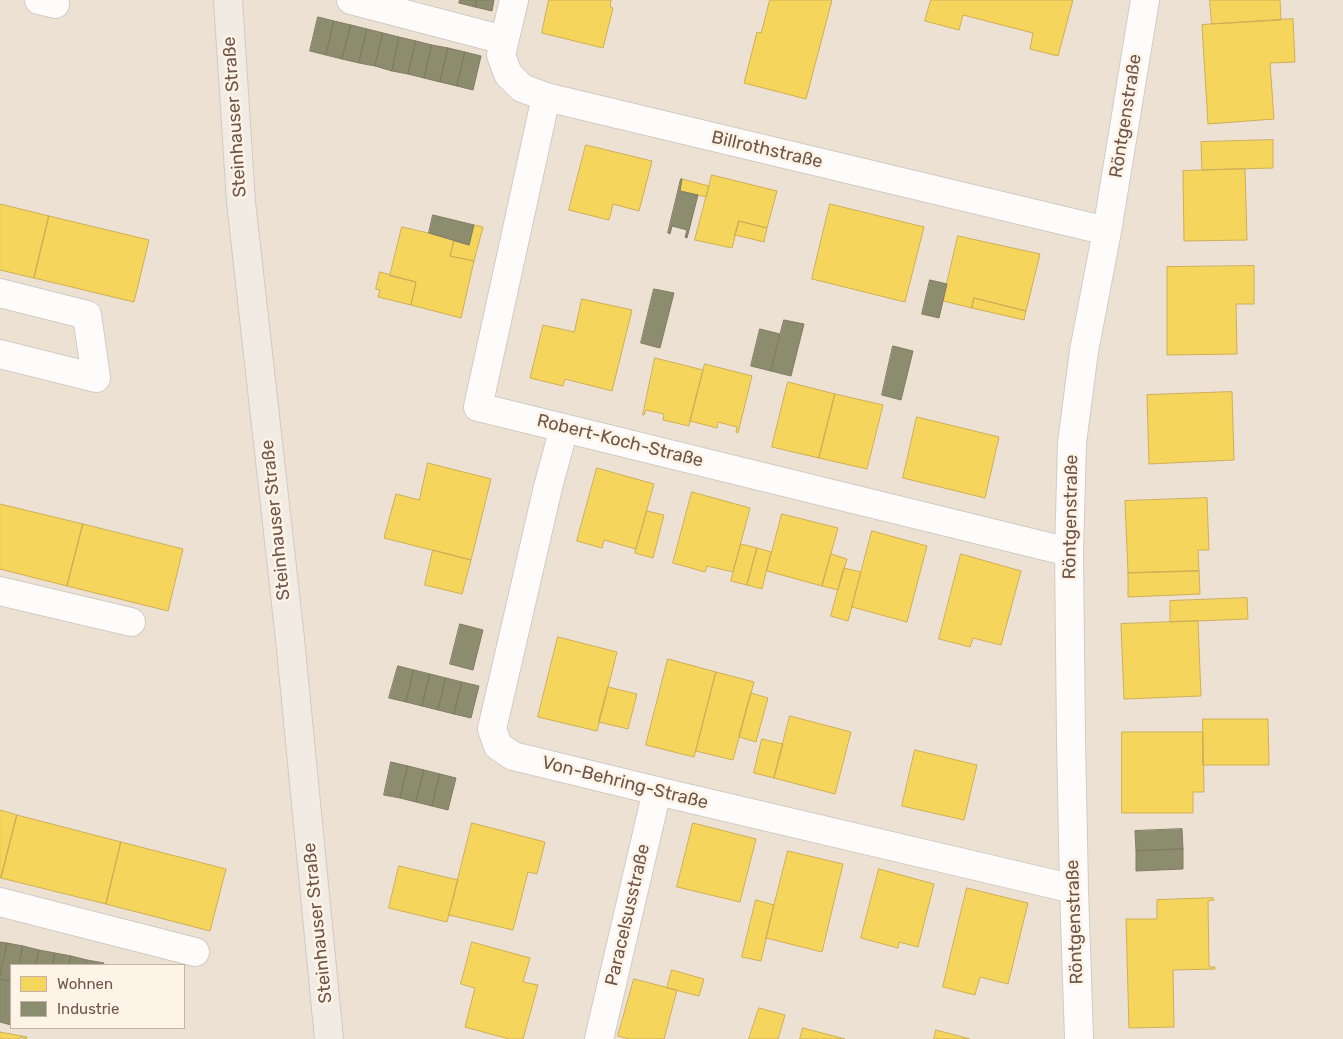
<!DOCTYPE html>
<html>
<head>
<meta charset="utf-8">
<style>
	body { margin:0 }
	#map { position:relative; width:1343px; height:1039px; overflow:hidden; background:#f4eee7; font-family:Rubik,sans-serif }
	canvas { display:block }
	.legend { position:absolute; left:10px; top:964px; width:175px; height:65px; box-sizing:border-box; background:#fdf3e6; border:1px solid #c4b4a8; margin:0; padding:6px 9px; list-style:none; font-size:15px; color:#6f564a }
	.legend li { display:flex; align-items:center; gap:10px; height:25px }
	.legend b { width:25px; border:1px solid #c4b4a8 }
</style>
</head>
<body>
<div id="map">
<canvas width="1343" height="1039"></canvas>
<ul class="legend">
<li><b style="height:14px;background:#f6d55c"></b>Wohnen</li>
<li><b style="height:14px;background:#8c8c6e"></b>Industrie</li>
</ul>
</div>
<script>
const g = document.querySelector('canvas').getContext('2d');
g.lineJoin = 'round';
function fill(path, color) {
  g.fillStyle = color;
  g.fill(path, 'evenodd');
}
function stroke(path, color, width, dash) {
  g.strokeStyle = color;
  g.lineWidth = width;
  g.lineCap = dash ? 'butt' : 'round';
  g.setLineDash(dash || []);
  g.stroke(path);
}
function label(font, color, halo, rows, align = 'center') {
  g.font = font + ' Rubik,sans-serif';
  g.lineWidth = 5;
  g.setLineDash([]);
  g.textBaseline = 'middle';
  g.strokeStyle = halo;
  g.fillStyle = color;
  for (const [text, x, y, turn = 0] of rows) {
    g.save();
    g.translate(x, y);
    g.rotate((+turn || 0) * Math.PI / 180);
    g.textAlign = isNaN(turn) ? turn : align;
    if (halo) g.strokeText(text, 0, 0);
    g.fillText(text, 0, 0);
    g.restore();
  }
}
const residential = new Path2D(`
	M 0,0 L 1343,0 L 1343,1039 L 0,1039 ZM 11,965 L 184,965 L 184,1028 L 11,1028 Z`);
const homes = new Path2D(`
	M 549,0 L 611,0 L 610,7 L 613,8 L 603,48 L 542,33 Z
	M 770,0 L 832,0 L 806,99 L 744,83 L 757,32 L 761,33 Z
	M 931,0 L 1073,0 L 1058,56 L 1030,49 L 1033,33 L 963,15 L 959,30 L 925,21 Z
	M 1210,0 L 1280,0 L 1281,20 L 1212,24 Z
	M 1293,19 L 1295,62 L 1270,63 L 1274,119 L 1208,124 L 1202,25 Z
	M 1273,140 L 1273,168 L 1202,170 L 1201,142 Z
	M 586,145 L 652,161 L 639,211 L 613,204 L 609,220 L 569,210 Z
	M 1245,169 L 1247,240 L 1184,241 L 1183,171 Z
	M 712,175 L 777,191 L 767,228 L 739,221 L 732,248 L 695,240 Z
	M 682,179 L 709,186 L 706,197 L 680,191 Z
	M 0,204 L 49,216 L 34,278 L 0,270 Z
	M 830,204 L 924,227 L 905,302 L 812,279 Z
	M 49,216 L 149,240 L 134,302 L 34,278 Z
	M 739,221 L 767,228 L 764,242 L 735,235 Z
	M 474,225 L 483,227 L 474,261 L 450,256 L 454,241 L 469,245 Z
	M 402,227 L 454,239 L 450,256 L 474,261 L 461,318 L 411,305 L 416,282 L 390,276 Z
	M 958,236 L 1040,254 L 1026,311 L 974,298 L 972,308 L 943,301 Z
	M 1254,266 L 1254,304 L 1236,304 L 1237,354 L 1167,355 L 1167,267 Z
	M 380,272 L 416,282 L 411,305 L 378,297 L 380,290 L 376,289 Z
	M 974,298 L 1026,311 L 1024,320 L 972,308 Z
	M 582,299 L 632,310 L 612,391 L 565,379 L 563,386 L 530,378 L 543,325 L 574,332 Z
	M 655,358 L 703,370 L 689,426 L 663,420 L 664,414 L 646,410 L 644,415 L 643,415 Z
	M 705,364 L 752,376 L 738,433 L 736,432 L 737,427 L 718,422 L 717,428 L 690,421 Z
	M 788,382 L 835,394 L 819,458 L 772,447 Z
	M 1232,392 L 1234,460 L 1149,464 L 1147,395 Z
	M 835,394 L 883,405 L 867,469 L 819,458 Z
	M 917,417 L 999,437 L 985,498 L 903,478 Z
	M 428,463 L 491,479 L 471,560 L 384,538 L 396,494 L 419,500 Z
	M 597,468 L 654,484 L 636,549 L 604,540 L 602,548 L 577,541 Z
	M 692,492 L 750,508 L 733,572 L 707,566 L 705,572 L 673,563 Z
	M 1207,498 L 1209,550 L 1198,550 L 1199,571 L 1128,573 L 1125,501 Z
	M 0,504 L 83,524 L 67,586 L 0,569 Z
	M 647,511 L 664,515 L 653,558 L 635,553 Z
	M 782,514 L 838,528 L 822,586 L 767,571 Z
	M 83,524 L 183,549 L 168,611 L 67,586 Z
	M 872,531 L 927,546 L 907,622 L 852,607 Z
	M 741,544 L 757,548 L 747,585 L 731,581 Z
	M 757,548 L 771,552 L 762,589 L 747,585 Z
	M 433,550 L 471,560 L 462,594 L 425,585 Z
	M 831,554 L 847,559 L 838,590 L 822,586 Z
	M 961,554 L 1021,571 L 1001,645 L 973,638 L 970,647 L 939,639 Z
	M 844,568 L 861,572 L 848,621 L 831,616 Z
	M 1199,571 L 1200,594 L 1128,597 L 1128,573 Z
	M 1247,598 L 1248,619 L 1170,622 L 1170,601 Z
	M 1198,621 L 1201,696 L 1124,699 L 1121,624 Z
	M 558,637 L 617,652 L 597,731 L 538,717 Z
	M 668,659 L 716,672 L 694,757 L 646,745 Z
	M 716,672 L 754,682 L 733,760 L 696,751 Z
	M 608,687 L 637,694 L 628,729 L 599,722 Z
	M 751,693 L 768,698 L 756,742 L 739,737 Z
	M 790,716 L 851,732 L 835,794 L 774,778 Z
	M 1203,719 L 1268,719 L 1269,765 L 1203,765 Z
	M 1122,732 L 1203,732 L 1204,792 L 1193,792 L 1193,813 L 1122,813 Z
	M 762,739 L 783,744 L 774,778 L 754,773 Z
	M 915,750 L 977,765 L 964,820 L 902,806 Z
	M 0,810 L 17,815 L 1,878 L 0,877 Z
	M 17,815 L 121,842 L 106,904 L 1,878 Z
	M 472,823 L 545,842 L 537,874 L 528,872 L 513,930 L 449,915 Z
	M 693,823 L 756,839 L 740,902 L 677,887 Z
	M 121,842 L 226,869 L 210,931 L 106,904 Z
	M 788,851 L 843,864 L 822,952 L 766,938 Z
	M 399,866 L 458,880 L 447,922 L 389,908 Z
	M 879,869 L 934,884 L 918,947 L 899,942 L 898,948 L 861,938 Z
	M 967,888 L 1028,903 L 1008,984 L 980,977 L 975,995 L 943,987 Z
	M 1213,898 L 1214,900 L 1208,901 L 1209,967 L 1215,967 L 1215,969 L 1173,970 L 1174,1027 L 1129,1028 L 1126,919 L 1157,919 L 1157,900 Z
	M 756,900 L 774,905 L 761,961 L 742,957 Z
	M 472,942 L 530,958 L 523,982 L 538,985 L 523,1039 L 509,1039 L 465,1027 L 475,988 L 461,984 Z
	M 672,970 L 704,979 L 699,996 L 667,988 Z
	M 634,979 L 677,990 L 664,1039 L 629,1039 L 618,1036 Z
	M 759,1008 L 785,1015 L 778,1039 L 749,1039 Z
	M 803,1028 L 845,1039 L 800,1039 Z
	M 936,1030 L 970,1039 L 934,1039 Z
	M 0,1032 L 27,1037 L 26,1039 L 20,1037 L 19,1039 L 0,1039 Z`);
const industry = new Path2D(`
	M 460,0 L 477,0 L 475,7 L 459,3 Z
	M 477,0 L 494,0 L 492,11 L 475,7 Z
	M 318,17 L 334,21 L 326,55 L 310,51 Z
	M 334,21 L 351,25 L 342,59 L 326,55 Z
	M 351,25 L 367,29 L 359,63 L 342,59 Z
	M 367,29 L 383,33 L 375,66 L 359,63 Z
	M 383,33 L 399,37 L 392,71 L 375,66 Z
	M 399,37 L 416,41 L 408,74 L 392,71 Z
	M 416,41 L 432,45 L 424,78 L 408,74 Z
	M 432,45 L 448,48 L 440,82 L 424,78 Z
	M 448,48 L 465,52 L 457,86 L 440,82 Z
	M 465,52 L 481,56 L 473,90 L 457,86 Z
	M 681,179 L 682,179 L 680,191 L 698,195 L 687,238 L 685,237 L 687,230 L 672,226 L 670,234 L 668,233 Z
	M 433,215 L 474,225 L 469,245 L 429,233 Z
	M 930,280 L 947,284 L 939,318 L 922,314 Z
	M 654,289 L 674,293 L 660,348 L 641,343 Z
	M 784,320 L 804,324 L 791,376 L 771,371 Z
	M 760,329 L 780,334 L 771,371 L 751,366 Z
	M 893,346 L 913,351 L 901,400 L 882,395 Z
	M 460,624 L 483,630 L 473,670 L 450,664 Z
	M 398,666 L 414,670 L 406,702 L 389,698 Z
	M 414,670 L 430,674 L 422,706 L 406,702 Z
	M 430,674 L 446,678 L 438,710 L 422,706 Z
	M 446,678 L 462,682 L 454,714 L 438,710 Z
	M 462,682 L 479,686 L 471,718 L 454,714 Z
	M 391,762 L 408,766 L 400,798 L 384,795 Z
	M 408,766 L 424,770 L 416,802 L 400,798 Z
	M 424,770 L 440,774 L 432,806 L 416,802 Z
	M 440,774 L 456,778 L 448,810 L 432,806 Z
	M 1182,829 L 1183,849 L 1136,851 L 1135,831 Z
	M 1183,849 L 1183,869 L 1136,871 L 1136,851 Z
	M 0,942 L 7,943 L 0,977 Z
	M 7,943 L 23,946 L 19,965 L 11,965 L 11,981 L 0,979 Z
	M 23,946 L 39,950 L 36,965 L 19,965 Z
	M 39,950 L 55,953 L 53,965 L 36,965 Z
	M 55,953 L 71,956 L 69,965 L 53,965 Z
	M 71,956 L 87,960 L 86,965 L 69,965 Z
	M 87,960 L 104,963 L 103,965 L 86,965 Z
	M 0,979 L 11,981 L 11,1025 L 0,1022 Z`);
const minor = new Path2D(`
	M 39,0 L 55,4
	M 351,0 L 504,40
	M 514,0 L 501,55 L 508,74 L 522,88 L 546,97 L 1107,231
	M 546,97 L 478,407 L 1069,552
	M 0,293 L 87,315 L 96,378 L 0,354
	M 564,428 L 548,487 L 492,729 L 498,746 L 513,756 L 657,791 L 1074,889
	M 0,591 L 131,622
	M 0,902 L 195,952
	M 599,1039 L 657,791
	M 1079,1039 L 1074,889 L 1071,738 L 1069,552 L 1072,443 L 1084,351 L 1107,231 L 1145,0`);
const major = new Path2D(`
	M 228,0 L 241,202 L 290,639 L 329,1039`);
const streetNames = [
	["Röntgenstraße",1126,116,-81],
	["Steinhauser Straße",235,117,-94],
	["Billrothstraße",767,150,13],
	["Robert-Koch-Straße",620,441,14],
	["Röntgenstraße",1071,517,-89],
	["Steinhauser Straße",276,520,-96],
	["Von-Behring-Straße",625,783,14],
	["Paracelsusstraße",628,915,-77],
	["Röntgenstraße",1075,922,-92],
	["Steinhauser Straße",318,923,-96]
];
fill(residential, '#ede1d4');
fill(homes, '#f6d55c');
stroke(homes, '#ceaf57', 1);
fill(industry, '#8c8c6e');
stroke(industry, '#837c63', 1);
stroke(minor, '#d2cbc4', 30);
stroke(major, '#d3cac4', 30);
stroke(minor, '#fdfcfb', 28);
stroke(major, '#f1ebe4', 28);
label('18px', '#6f564a', '#fdf3e6', streetNames);
</script>
</body>
</html>
